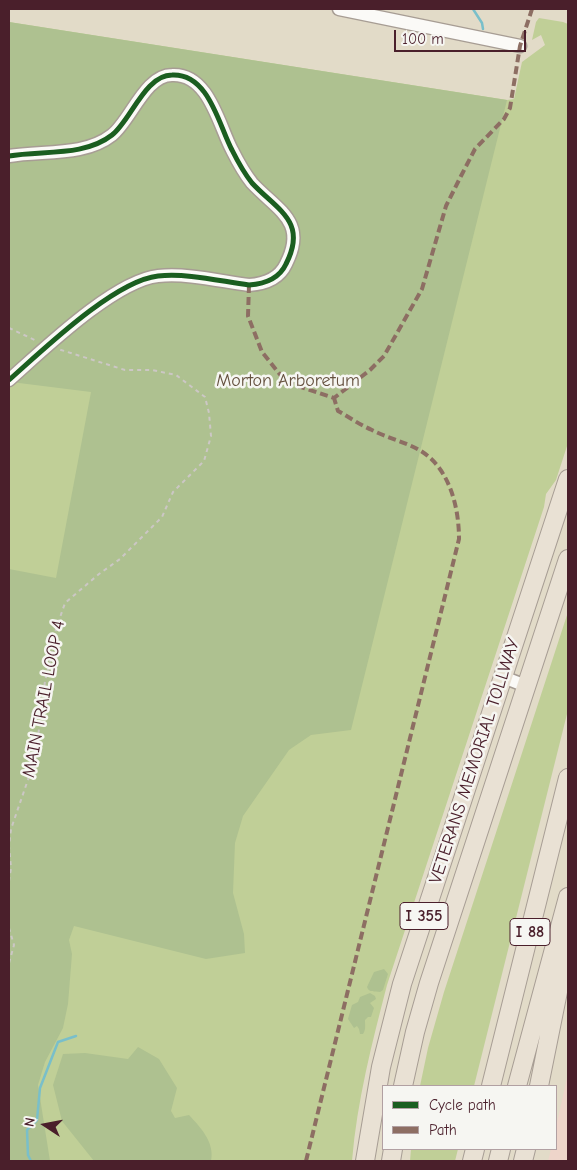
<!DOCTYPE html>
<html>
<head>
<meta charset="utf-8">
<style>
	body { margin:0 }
	#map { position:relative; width:577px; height:1170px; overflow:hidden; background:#e2dbc8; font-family:"Comic Neue",sans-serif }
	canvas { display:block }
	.frame { position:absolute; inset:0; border:10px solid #4a1f2b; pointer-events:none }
	.legend { position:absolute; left:382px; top:1085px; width:175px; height:65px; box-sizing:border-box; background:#f6f6f2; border:1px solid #b1a0a2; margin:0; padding:6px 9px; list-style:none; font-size:15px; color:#4a1f2b }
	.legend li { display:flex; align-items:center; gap:10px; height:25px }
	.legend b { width:25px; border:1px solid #b1a0a2 }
	.north { position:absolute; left:20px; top:1100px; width:50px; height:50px; -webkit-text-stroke:4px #f6f6f2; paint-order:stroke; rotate:281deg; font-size:14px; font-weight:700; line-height:20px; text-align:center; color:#4a1f2b }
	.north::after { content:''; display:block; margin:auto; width:18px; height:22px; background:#4a1f2b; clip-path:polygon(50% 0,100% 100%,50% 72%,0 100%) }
	.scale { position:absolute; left:394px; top:30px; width:132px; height:22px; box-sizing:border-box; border:2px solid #4a1f2b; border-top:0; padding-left:6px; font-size:15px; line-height:18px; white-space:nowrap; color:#4a1f2b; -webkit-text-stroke:4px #f6f6f2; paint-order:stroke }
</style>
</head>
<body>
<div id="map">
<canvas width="577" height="1170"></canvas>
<div class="frame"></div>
<ul class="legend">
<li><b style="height:6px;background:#1b5e20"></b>Cycle path</li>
<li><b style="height:6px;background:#8d6e63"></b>Path</li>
</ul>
<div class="north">N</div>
<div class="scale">100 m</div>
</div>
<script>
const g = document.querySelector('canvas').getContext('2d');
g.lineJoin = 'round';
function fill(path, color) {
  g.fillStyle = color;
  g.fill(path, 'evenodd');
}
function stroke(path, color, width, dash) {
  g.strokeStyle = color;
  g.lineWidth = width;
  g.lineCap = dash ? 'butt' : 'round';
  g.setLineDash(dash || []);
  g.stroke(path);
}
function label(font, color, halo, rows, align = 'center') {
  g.font = font + ' "Comic Neue",sans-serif';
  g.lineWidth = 5;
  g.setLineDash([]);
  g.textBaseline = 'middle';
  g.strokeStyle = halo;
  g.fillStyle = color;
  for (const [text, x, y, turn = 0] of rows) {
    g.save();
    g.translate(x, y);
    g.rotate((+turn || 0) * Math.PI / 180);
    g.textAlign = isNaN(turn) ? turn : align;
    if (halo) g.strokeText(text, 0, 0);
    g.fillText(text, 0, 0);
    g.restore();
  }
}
const built = new Path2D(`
	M 568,1073 L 568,1161 L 548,1161 L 551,1149 L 556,1149 L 556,1127 Z`);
const green = new Path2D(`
	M 539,18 L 563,22 L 568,24 L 568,443 L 556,480 L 546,494 L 544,507 L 387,985 C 372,1043 357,1101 352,1161 L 9,1161 L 9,22 L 507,100 L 514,99 L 522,62 L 545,45 L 541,35 L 532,40 L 536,22 Z
	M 568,612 L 568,710 L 474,1086 L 420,1086 L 428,1048 L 444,992 Z
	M 411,1149 L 458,1149 L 455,1161 L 410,1161 Z`);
const forest = new Path2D(`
	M 9,22 L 507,100 L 351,730 L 311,735 L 289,750 L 243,816 L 235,843 L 233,893 L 244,934 L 245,953 L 206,959 L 74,926 L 69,940 L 72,954 L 68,1004 L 63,1028 L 45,1062 L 38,1085 L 50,1161 L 9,1161 L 9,569 L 56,578 L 91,392 L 11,382 L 108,301 L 154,280 L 273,283 L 296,227 L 249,175 L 205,88 L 162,74 L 109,133 L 89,143 L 9,153 Z
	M 174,79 L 192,85 L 206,96 L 221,134 L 290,228 L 284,264 L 265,281 L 150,274 L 9,375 L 9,160 L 93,149 L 159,83 Z
	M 384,969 L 388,974 L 383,990 L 380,992 C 375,991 369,993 367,987 L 374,972 Z
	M 370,993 L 375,996 L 376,999 L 370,1003 L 374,1008 L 371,1017 L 368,1017 L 365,1020 C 365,1025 366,1030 363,1034 L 360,1034 L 359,1029 L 357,1026 L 354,1028 L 348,1019 L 352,1005 L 358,1002 L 360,997 Z
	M 138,1047 L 159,1059 L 177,1088 L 171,1111 L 175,1118 L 189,1115 C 200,1127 215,1142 211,1161 L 94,1161 L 62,1121 L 53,1085 L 63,1054 L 85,1053 L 128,1059 Z`);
const stream = new Path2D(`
	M 473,9 L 482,23 L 483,29
	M 31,1161 L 28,1155 L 27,1130 L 37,1120 L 40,1088 L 58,1042 L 76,1036`);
const path = new Path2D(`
	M 9,328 L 37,341
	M 9,881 L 11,868 L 9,846 L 11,829 L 32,768 L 37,745 L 45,681 L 52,655 L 56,629 L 65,603 L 99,574 L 120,559 L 162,517 L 173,492 L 204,461 L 211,436 L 209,413 L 205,397 L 176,375 L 152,370 L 125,370 L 58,349
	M 9,928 L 14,945 L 9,963`);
const minor = new Path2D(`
	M 339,9 L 520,46
	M 9,156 C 42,150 84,157 112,135 C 131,120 145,75 172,75 C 209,73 219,126 232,150 C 238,162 244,173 252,183 C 277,210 308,221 286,264 C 279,279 264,284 249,285 C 219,281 188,273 158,276 C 114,281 43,350 9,380
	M 503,677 L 526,686`);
const highway = new Path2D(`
	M 403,1086 L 415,1032 L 429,983 L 568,559
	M 491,1086 L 568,778
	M 517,1086 L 568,897
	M 539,1086 L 568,942
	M 365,1161 L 381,1067 L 402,984 L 568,479
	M 391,1161 L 393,1149
	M 472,1161 L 475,1149
	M 498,1161 L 501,1149
	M 523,1161 L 526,1149`);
const quiet = new Path2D(`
	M 249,285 L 248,316 L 262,352 L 286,382 L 334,398 L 370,370 L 384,356 L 422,289 L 446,206 L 461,176 L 475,149 L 504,119 L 510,108 L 520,46 L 532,9
	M 306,1161 L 459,539 C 459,508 450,469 421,451 C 406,442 387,438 372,430 C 360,425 349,417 338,411 L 334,398`);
const cycleway = new Path2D(`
	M 9,156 C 42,150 84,157 112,135 C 131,120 145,75 172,75 C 209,73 219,126 232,150 C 238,162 244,173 252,183 C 277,210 308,221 286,264 C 279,279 264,284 249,285 C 219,281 188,273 158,276 C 114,281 43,350 9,380`);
const shields = [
	[424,916,48],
	[530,932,40]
];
const shieldNames = [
	["I 355",424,916],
	["I 88",530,932]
];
const parkNames = [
	["Morton Arboretum",288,381]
];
const streetNames = [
	["MAIN TRAIL LOOP 4",44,699,-79],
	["VETERANS MEMORIAL TOLLWAY",475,761,-72]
];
fill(built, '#eed5ca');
fill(green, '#c0cf97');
fill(forest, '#aec190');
stroke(stream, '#79bfca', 2.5);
stroke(minor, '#a79d94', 15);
stroke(highway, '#a79d94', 20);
stroke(path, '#ccc7c5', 2, [4, 4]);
stroke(minor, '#fbfaf7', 12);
stroke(highway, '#e9e1d4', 18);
stroke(quiet, '#8d6e63', 4, [8, 4]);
stroke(cycleway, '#1b5e20', 5);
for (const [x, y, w] of shields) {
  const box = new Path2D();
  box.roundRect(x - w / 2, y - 13.5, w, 27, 4);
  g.fillStyle = '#f6f6f2';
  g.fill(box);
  stroke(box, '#4a1f2b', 1);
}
label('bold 16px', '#4a1f2b', null, shieldNames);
label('18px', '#65513f', '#f6f6f2', parkNames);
label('18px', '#4a1f2b', '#f6f6f2', streetNames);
</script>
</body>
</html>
